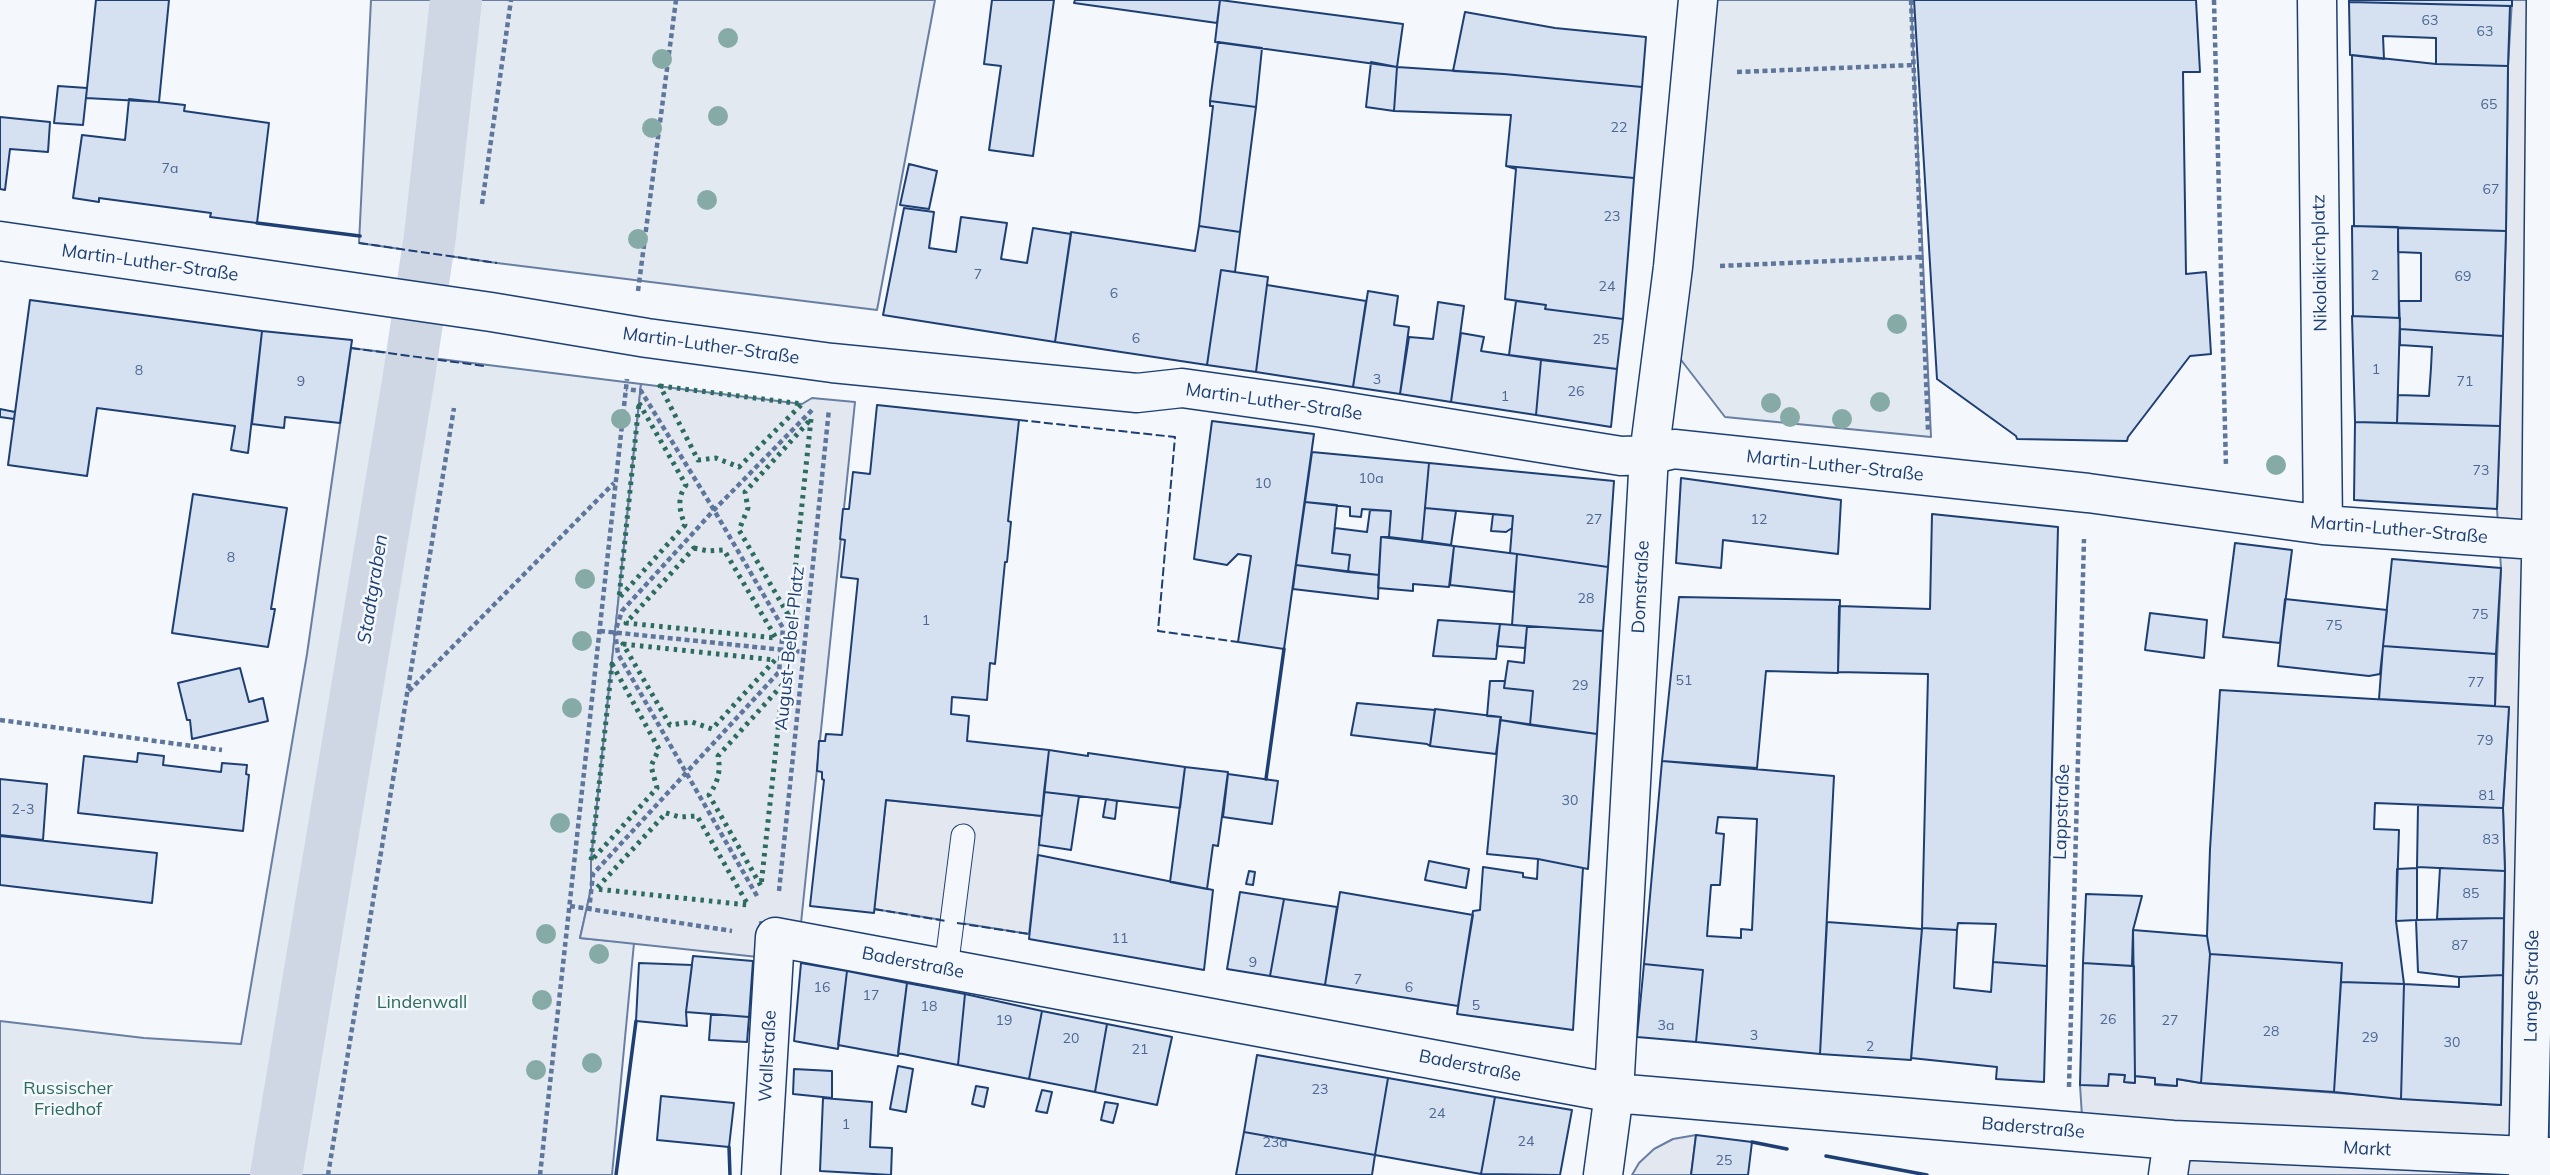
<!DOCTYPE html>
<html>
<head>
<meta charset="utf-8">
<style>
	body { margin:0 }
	canvas { display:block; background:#f4f7fb }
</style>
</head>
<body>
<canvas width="2550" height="1175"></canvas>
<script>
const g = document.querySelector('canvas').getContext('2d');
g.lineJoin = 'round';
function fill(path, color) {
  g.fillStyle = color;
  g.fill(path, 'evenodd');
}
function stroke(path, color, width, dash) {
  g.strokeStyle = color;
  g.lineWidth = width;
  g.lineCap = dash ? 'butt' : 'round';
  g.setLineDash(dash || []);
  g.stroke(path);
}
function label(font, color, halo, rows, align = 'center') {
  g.font = font + ' Mulish,sans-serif';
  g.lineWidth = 5;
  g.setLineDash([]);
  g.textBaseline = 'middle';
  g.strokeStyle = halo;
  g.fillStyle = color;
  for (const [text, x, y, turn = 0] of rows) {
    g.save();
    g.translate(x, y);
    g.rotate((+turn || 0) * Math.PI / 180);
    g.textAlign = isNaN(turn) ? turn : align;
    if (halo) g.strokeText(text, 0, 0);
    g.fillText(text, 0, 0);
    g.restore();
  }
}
const green = new Path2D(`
	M 371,0 L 935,0 L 877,310 L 497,263 L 359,243 Z
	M 1714,0 L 1911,0 L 1931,437 L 1725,417 L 1678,356 Z
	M 351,348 L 641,384 L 591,861 L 591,889 L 580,938 L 634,943 L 612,1175 L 0,1175 L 0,1021 L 144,1038 L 241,1044 L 307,654 Z`);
const parking = new Path2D(`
	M 2512,0 L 2550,0 L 2550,1175 L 2168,1175 L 2173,1140 L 2083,1132 L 2080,1085 L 2109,1074 L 2125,1075 L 2125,1082 L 2134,1083 L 2135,1076 L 2155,1078 L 2155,1085 L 2176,1086 L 2177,1079 L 2201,1083 L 2501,1105 L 2505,871 L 2503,808 L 2509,707 L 2495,706 L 2501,568 L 2497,509 L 2506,231 L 2508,66 Z
	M 641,384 L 802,404 L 812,398 L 855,402 L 801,923 L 760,922 L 758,957 L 580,938 L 591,889 L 591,861 Z
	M 886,800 L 1042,816 L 1029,934 L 874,909 Z
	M 1696,1135 L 1691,1175 L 1632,1175 L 1639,1163 L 1654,1149 L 1673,1139 Z`);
const canal = new Path2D(`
	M 276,1175 L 408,382 L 430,236 L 456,0`);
const building = new Path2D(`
	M 96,0 L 169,0 L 159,102 L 86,98 Z
	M 992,0 L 1054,0 L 1033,156 L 989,150 L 1001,66 L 984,64 Z
	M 1075,0 L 1220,0 L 1217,23 L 1074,3 Z
	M 1220,0 L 1403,24 L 1397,67 L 1215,42 Z
	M 1914,0 L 2196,0 L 2200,72 L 2183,72 L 2186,274 L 2206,272 L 2211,354 L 2190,356 L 2128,437 L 2127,441 L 2017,439 L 2016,436 L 1937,379 Z
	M 2349,0 L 2512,0 L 2512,6 L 2349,2 Z
	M 2349,2 L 2510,6 L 2508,66 L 2436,64 L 2436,38 L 2383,36 L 2384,59 L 2350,55 Z
	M 1465,12 L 1555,28 L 1646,37 L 1642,87 L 1504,74 L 1453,71 Z
	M 1218,42 L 1262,48 L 1256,107 L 1210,101 Z
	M 2352,55 L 2436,64 L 2508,66 L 2506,231 L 2354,226 Z
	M 1371,62 L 1397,67 L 1394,111 L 1366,107 Z
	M 1397,67 L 1504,74 L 1642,87 L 1634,178 L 1506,166 L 1511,115 L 1394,111 Z
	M 58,86 L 87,88 L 83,125 L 54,123 Z
	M 129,99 L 185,105 L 184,111 L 269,123 L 257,223 L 210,217 L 211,213 L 99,198 L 99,202 L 73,198 L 82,135 L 125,140 Z
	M 1210,101 L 1256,107 L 1240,232 L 1199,226 L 1213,106 L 1210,106 Z
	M 0,117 L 50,122 L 48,152 L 10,149 L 5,190 L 0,189 Z
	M 909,164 L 937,171 L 929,209 L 900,205 Z
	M 1506,166 L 1634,178 L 1623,319 L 1545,309 L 1546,305 L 1505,299 L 1516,169 Z
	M 904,208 L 934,212 L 929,248 L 956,252 L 961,217 L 1007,223 L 1001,259 L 1027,263 L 1033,228 L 1071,234 L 1055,342 L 883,315 Z
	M 1199,226 L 1240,232 L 1235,272 L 1221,270 L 1207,365 L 1055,342 L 1071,232 L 1195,251 Z
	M 2352,226 L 2398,227 L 2399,318 L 2353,316 Z
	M 2398,228 L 2506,231 L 2503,336 L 2400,329 L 2399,301 L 2421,301 L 2421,253 L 2398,252 Z
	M 1221,270 L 1268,277 L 1256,372 L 1207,365 Z
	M 1267,285 L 1366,301 L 1353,387 L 1256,372 Z
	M 1368,291 L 1398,296 L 1394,325 L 1409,327 L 1400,394 L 1353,387 Z
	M 30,300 L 262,331 L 248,453 L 231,450 L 235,426 L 97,408 L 87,476 L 8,465 Z
	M 1516,301 L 1546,305 L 1545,309 L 1623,319 L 1617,369 L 1509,355 Z
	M 1438,302 L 1464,306 L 1451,402 L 1400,394 L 1409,337 L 1433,339 Z
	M 2352,316 L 2400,318 L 2397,423 L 2355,422 Z
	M 2400,329 L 2503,336 L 2500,426 L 2397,423 L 2398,395 L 2429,396 L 2431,368 L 2432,347 L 2400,345 Z
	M 262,331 L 352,340 L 340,423 L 285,417 L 284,428 L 252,424 Z
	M 1461,333 L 1484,337 L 1481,351 L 1541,360 L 1536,415 L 1451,402 Z
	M 1541,360 L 1617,369 L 1611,427 L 1536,415 Z
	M 877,405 L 1019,420 L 1008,521 L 1011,522 L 1007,562 L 1005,562 L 995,664 L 990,663 L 987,700 L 952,697 L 951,714 L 969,716 L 967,741 L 1049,750 L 1042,816 L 886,800 L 874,913 L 810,906 L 824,780 L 822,779 L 822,772 L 817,771 L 819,741 L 825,741 L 826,734 L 842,735 L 858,579 L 841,577 L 845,540 L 840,539 L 843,509 L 849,509 L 853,472 L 870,474 Z
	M 0,409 L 15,412 L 14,419 L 0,417 Z
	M 1212,421 L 1314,434 L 1284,649 L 1238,642 L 1251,556 L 1238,554 L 1227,565 L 1194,559 Z
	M 2355,422 L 2500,426 L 2497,509 L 2354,500 Z
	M 1312,452 L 1429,463 L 1422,541 L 1389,537 L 1391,511 L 1362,509 L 1361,517 L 1350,516 L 1350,507 L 1305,502 Z
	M 1429,463 L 1614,481 L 1608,567 L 1510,553 L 1513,516 L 1425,508 Z
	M 1681,478 L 1841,500 L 1838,554 L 1723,540 L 1721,568 L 1676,563 Z
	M 193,494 L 287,508 L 271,609 L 275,609 L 268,647 L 172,633 Z
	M 1305,502 L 1337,505 L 1332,553 L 1350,555 L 1348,572 L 1296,565 Z
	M 1425,508 L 1456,511 L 1451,545 L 1422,541 Z
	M 1370,510 L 1391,511 L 1389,537 L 1381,537 L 1379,575 L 1348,572 L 1350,555 L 1332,553 L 1335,528 L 1367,532 Z
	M 1493,514 L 1513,516 L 1512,528 L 1506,532 L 1491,531 Z
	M 1932,514 L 2058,527 L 2047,966 L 1993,962 L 1996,924 L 1958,923 L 1957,930 L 1922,928 L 1928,674 L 1838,672 L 1839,606 L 1930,609 Z
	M 1381,537 L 1454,546 L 1449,587 L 1413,584 L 1413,591 L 1378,588 Z
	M 2235,543 L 2292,550 L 2280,643 L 2223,637 Z
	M 1454,546 L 1517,554 L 1514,592 L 1450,585 Z
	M 1517,554 L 1608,567 L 1603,631 L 1512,625 Z
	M 2392,559 L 2501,568 L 2496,654 L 2383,646 Z
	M 1296,565 L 1379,575 L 1378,599 L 1293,589 Z
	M 1679,597 L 1840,600 L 1838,673 L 1766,671 L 1757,768 L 1662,761 Z
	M 2285,599 L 2387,610 L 2380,674 L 2369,676 L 2278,666 Z
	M 2150,613 L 2207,620 L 2204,658 L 2145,650 Z
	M 1438,620 L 1500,624 L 1496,659 L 1433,656 Z
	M 1500,624 L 1527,626 L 1525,648 L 1497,646 Z
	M 1527,626 L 1603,631 L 1597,734 L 1530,725 L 1533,691 L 1504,688 L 1508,661 L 1524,663 Z
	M 2383,646 L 2496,654 L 2495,706 L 2379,699 Z
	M 240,668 L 249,702 L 263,698 L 268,721 L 192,739 L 190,720 L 187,720 L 178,683 Z
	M 1490,681 L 1505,681 L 1504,688 L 1533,691 L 1530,725 L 1500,720 L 1501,717 L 1487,716 Z
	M 2220,690 L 2509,707 L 2503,808 L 2375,803 L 2374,829 L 2399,830 L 2396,921 L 2404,984 L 2341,982 L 2342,963 L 2210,954 L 2207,936 L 2210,849 Z
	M 1357,703 L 1435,710 L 1430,746 L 1427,744 L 1351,735 Z
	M 1435,709 L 1501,717 L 1496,754 L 1430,746 Z
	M 1500,720 L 1597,734 L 1588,869 L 1538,859 L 1487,854 Z
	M 1049,750 L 1088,756 L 1088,753 L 1185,767 L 1180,808 L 1044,792 Z
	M 138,753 L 164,756 L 163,765 L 221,772 L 222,763 L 247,765 L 246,774 L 249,775 L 243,831 L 78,813 L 84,756 L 137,762 Z
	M 1662,761 L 1834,776 L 1820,1054 L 1696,1042 L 1703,970 L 1644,964 ZM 1718,817 L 1757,819 L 1752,930 L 1741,929 L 1741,938 L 1707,936 L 1711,885 L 1720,885 L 1724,834 L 1716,833 Z
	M 1185,767 L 1228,772 L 1218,846 L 1213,845 L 1207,889 L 1170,882 Z
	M 1228,774 L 1278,781 L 1272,824 L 1223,817 Z
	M 0,779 L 47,784 L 43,840 L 0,835 Z
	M 1044,792 L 1079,796 L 1071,850 L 1039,845 Z
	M 1106,799 L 1117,801 L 1115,819 L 1103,817 Z
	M 2418,805 L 2503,808 L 2505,871 L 2417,867 Z
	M 0,836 L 157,853 L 152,903 L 0,885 Z
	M 1038,855 L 1213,890 L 1204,970 L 1029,939 Z
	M 1538,859 L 1583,868 L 1573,1030 L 1457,1014 L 1473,911 L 1480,910 L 1483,867 L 1523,873 L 1523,877 L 1537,879 Z
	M 1429,861 L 1469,869 L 1466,888 L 1425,880 Z
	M 2417,868 L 2417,920 L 2396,921 L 2397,869 Z
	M 2440,868 L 2505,871 L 2504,918 L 2437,919 Z
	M 1249,871 L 1255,872 L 1253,885 L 1246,884 Z
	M 1240,892 L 1284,899 L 1270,976 L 1227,969 Z
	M 1340,892 L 1473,915 L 1458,1006 L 1325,985 Z
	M 2086,894 L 2142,896 L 2133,930 L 2132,966 L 2083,963 Z
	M 1284,899 L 1337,907 L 1325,985 L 1270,976 Z
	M 2504,918 L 2503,975 L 2459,977 L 2418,972 L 2416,920 Z
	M 1827,922 L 1922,929 L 1911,1060 L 1820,1054 Z
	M 1922,928 L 1957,930 L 1954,988 L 1991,992 L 1993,962 L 2047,966 L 2044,1082 L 1996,1079 L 1997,1067 L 1911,1058 Z
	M 2133,930 L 2207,936 L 2210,954 L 2201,1083 L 2177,1079 L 2177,1086 L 2155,1084 L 2155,1078 L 2135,1076 Z
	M 2210,954 L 2342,963 L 2334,1092 L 2201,1083 Z
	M 693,956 L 753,961 L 749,1017 L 686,1012 Z
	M 639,963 L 692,965 L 686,1012 L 687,1026 L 636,1021 Z
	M 801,963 L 847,971 L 838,1049 L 794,1041 Z
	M 2083,963 L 2134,966 L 2135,1083 L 2124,1082 L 2125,1075 L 2109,1074 L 2108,1086 L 2080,1085 Z
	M 1644,964 L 1703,970 L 1696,1042 L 1637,1037 Z
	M 847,971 L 907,983 L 898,1056 L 838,1045 Z
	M 2503,975 L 2501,1105 L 2401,1099 L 2404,984 L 2459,987 L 2459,977 Z
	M 2341,982 L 2404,984 L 2401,1099 L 2334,1092 Z
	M 907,983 L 965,994 L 958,1065 L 898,1053 Z
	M 965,994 L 1042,1011 L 1029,1079 L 958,1065 Z
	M 1042,1011 L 1107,1024 L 1095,1092 L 1029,1079 Z
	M 711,1014 L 749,1017 L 747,1042 L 709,1040 Z
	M 1107,1024 L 1172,1037 L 1157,1105 L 1095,1092 Z
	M 1257,1055 L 1388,1078 L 1375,1155 L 1244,1132 Z
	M 898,1066 L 913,1069 L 906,1112 L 890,1109 Z
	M 794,1069 L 832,1071 L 832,1098 L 793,1094 Z
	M 1388,1078 L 1495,1097 L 1481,1174 L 1375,1155 Z
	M 976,1086 L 988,1088 L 984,1107 L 972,1104 Z
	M 1042,1090 L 1052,1092 L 1047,1113 L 1036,1111 Z
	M 661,1096 L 734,1103 L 729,1147 L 657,1140 Z
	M 1495,1097 L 1572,1110 L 1560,1175 L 1481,1174 Z
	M 823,1098 L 872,1102 L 870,1147 L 892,1148 L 891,1175 L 820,1171 Z
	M 1105,1102 L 1118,1104 L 1113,1123 L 1101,1120 Z
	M 1244,1132 L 1375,1155 L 1372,1175 L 1236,1175 Z
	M 1696,1135 L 1752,1142 L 1748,1175 L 1691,1175 Z`);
const path = new Path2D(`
	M 1911,0 L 1928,430
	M 2214,0 L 2226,467
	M 1737,72 L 1914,65
	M 482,204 L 511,0
	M 1720,266 L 1922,257
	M 638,291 L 676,0
	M 600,631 L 804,652
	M 409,691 L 614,483
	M 0,720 L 222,750
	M 779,891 L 829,409
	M 757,896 L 618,654 L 615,632 L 622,611 L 714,510 L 814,408
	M 570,906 L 732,931
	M 589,911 L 593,874 L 779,672 L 783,628 L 714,510 L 641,391 L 626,389
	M 2069,1087 L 2084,539
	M 328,1175 L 454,408
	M 540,1175 L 627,379`);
const lane = new Path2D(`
	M 946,969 L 963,836`);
const street = new Path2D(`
	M 2317,0 L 2323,525
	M 0,241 L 491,312 L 647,338 L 832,363 L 1137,393 L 1182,388 L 1317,407 L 1621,456 L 1649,455 L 1674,449 L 2088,493 L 2323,525 L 2550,541
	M 761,1175 L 775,937 L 1614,1093 L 2173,1140 L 2550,1157
	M 1603,1175 L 1614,1093 L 1649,455 L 1673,267 L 1698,0
	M 2168,1175 L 2173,1140
	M 2528,1175 L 2541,561 L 2546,0`);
const hedge = new Path2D(`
	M 660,386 L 802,404 L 739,467 L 716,458 L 698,460 Z
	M 639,403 L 686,485 C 677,498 679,510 685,525 L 619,598 Z
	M 811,419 L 790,618 L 739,530 L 748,508 L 745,492 Z
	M 694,548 L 708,551 L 724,550 L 776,638 L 626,623 Z
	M 623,644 L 775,660 L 712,729 L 692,722 L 670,725 Z
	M 612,664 L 659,749 L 651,766 L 657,788 L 591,861 Z
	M 783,684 L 761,886 L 709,795 C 718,782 721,771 718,756 Z
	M 666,813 L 680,817 L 697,816 L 748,905 L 596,889 Z`);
const fence = new Path2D(`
	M 359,243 L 497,263
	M 351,348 L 484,366
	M 1019,420 L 1175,437 L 1158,631 L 1238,642
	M 874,909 L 946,921
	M 957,923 L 1029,934`);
const wall = new Path2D(`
	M 257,223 L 360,236
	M 1266,779 L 1284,649
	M 1752,1142 L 1787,1149
	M 729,1147 L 730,1175
	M 1826,1156 L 1927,1175
	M 616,1175 L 636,1021`);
const trees = [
	[728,38],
	[662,59],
	[718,116],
	[652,128],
	[707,200],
	[638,239],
	[1897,324],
	[1880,402],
	[1771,403],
	[1790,417],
	[621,419],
	[1842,419],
	[2276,465],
	[585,579],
	[582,641],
	[572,708],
	[560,823],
	[546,934],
	[599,954],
	[542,1000],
	[592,1063],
	[536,1070]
];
const numberNames = [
	["63",2430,21],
	["63",2485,32],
	["65",2489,105],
	["22",1619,128],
	["7a",170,169],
	["67",2491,190],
	["23",1612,217],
	["7",978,275],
	["2",2375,276],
	["69",2463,277],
	["24",1607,287],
	["6",1114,294],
	["6",1136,339],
	["25",1601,340],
	["1",2376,370],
	["8",139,371],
	["3",1377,380],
	["9",301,382],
	["71",2465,382],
	["26",1576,392],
	["1",1505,397],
	["73",2481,471],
	["10a",1371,479],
	["10",1263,484],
	["27",1594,520],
	["12",1759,520],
	["8",231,558],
	["28",1586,599],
	["75",2480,615],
	["1",926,621],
	["75",2334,626],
	["51",1684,681],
	["77",2476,683],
	["29",1580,686],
	["79",2485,741],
	["81",2487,796],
	["30",1570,801],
	["2-3",23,810],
	["83",2491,840],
	["85",2471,894],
	["11",1120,939],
	["87",2460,946],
	["9",1253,963],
	["7",1358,980],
	["16",822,988],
	["6",1409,988],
	["17",871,996],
	["5",1476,1006],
	["18",929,1007],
	["26",2108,1020],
	["19",1004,1021],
	["27",2170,1021],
	["3a",1666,1026],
	["28",2271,1032],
	["3",1754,1036],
	["29",2370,1038],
	["20",1071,1039],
	["30",2452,1043],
	["2",1870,1047],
	["21",1140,1050],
	["23",1320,1090],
	["24",1437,1114],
	["1",846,1125],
	["24",1526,1142],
	["23a",1275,1143],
	["25",1724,1161]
];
const streetNames = [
	["Martin-Luther-Straße",150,263,8],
	["Nikolaikirchplatz",2320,263,-91],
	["Martin-Luther-Straße",711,346,8],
	["Martin-Luther-Straße",1274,402,8],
	["Martin-Luther-Straße",1835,466,6],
	["Martin-Luther-Straße",2399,530,5],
	["Domstraße",1641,587,-87],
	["August-Bebel-Platz",790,648,-84],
	["Lappstraße",2062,812,-88],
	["Baderstraße",913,963,11],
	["Lange Straße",2532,986,-89],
	["Wallstraße",768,1056,-87],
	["Baderstraße",1470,1066,11],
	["Baderstraße",2033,1128,5],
	["Markt",2367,1149,3]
];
const parkNames = [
	["Lindenwall",422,1003],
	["Russischer",68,1089],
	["Friedhof",68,1110]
];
const waterNames = [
	["Stadtgraben",373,589,-81]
];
fill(green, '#e3e9f0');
stroke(green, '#687fa3', 2);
fill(parking, '#e3e8f0');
stroke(parking, '#687fa3', 2);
stroke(canal, '#cfd7e4', 52);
fill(building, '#d5e0f0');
stroke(building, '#1d3f73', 2);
stroke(lane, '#1d3f73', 25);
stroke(street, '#1d3f73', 41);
stroke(path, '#5e769c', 4.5, [5, 3.5]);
stroke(lane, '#f4f7fb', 23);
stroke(street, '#f4f7fb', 38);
stroke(hedge, '#2c6c60', 5, [3.5, 5]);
stroke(fence, '#1d3f73', 2, [9, 3.5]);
stroke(wall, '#1d3f73', 3.5);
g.fillStyle = '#86aba6';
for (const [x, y] of trees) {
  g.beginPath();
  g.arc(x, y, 10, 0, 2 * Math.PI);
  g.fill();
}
label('14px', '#4b6792', null, numberNames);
label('18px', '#1d3f73', '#f4f7fb', streetNames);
label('18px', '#2c6c60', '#f4f7fb', parkNames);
label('italic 19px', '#1d3f73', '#f4f7fb', waterNames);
</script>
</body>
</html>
